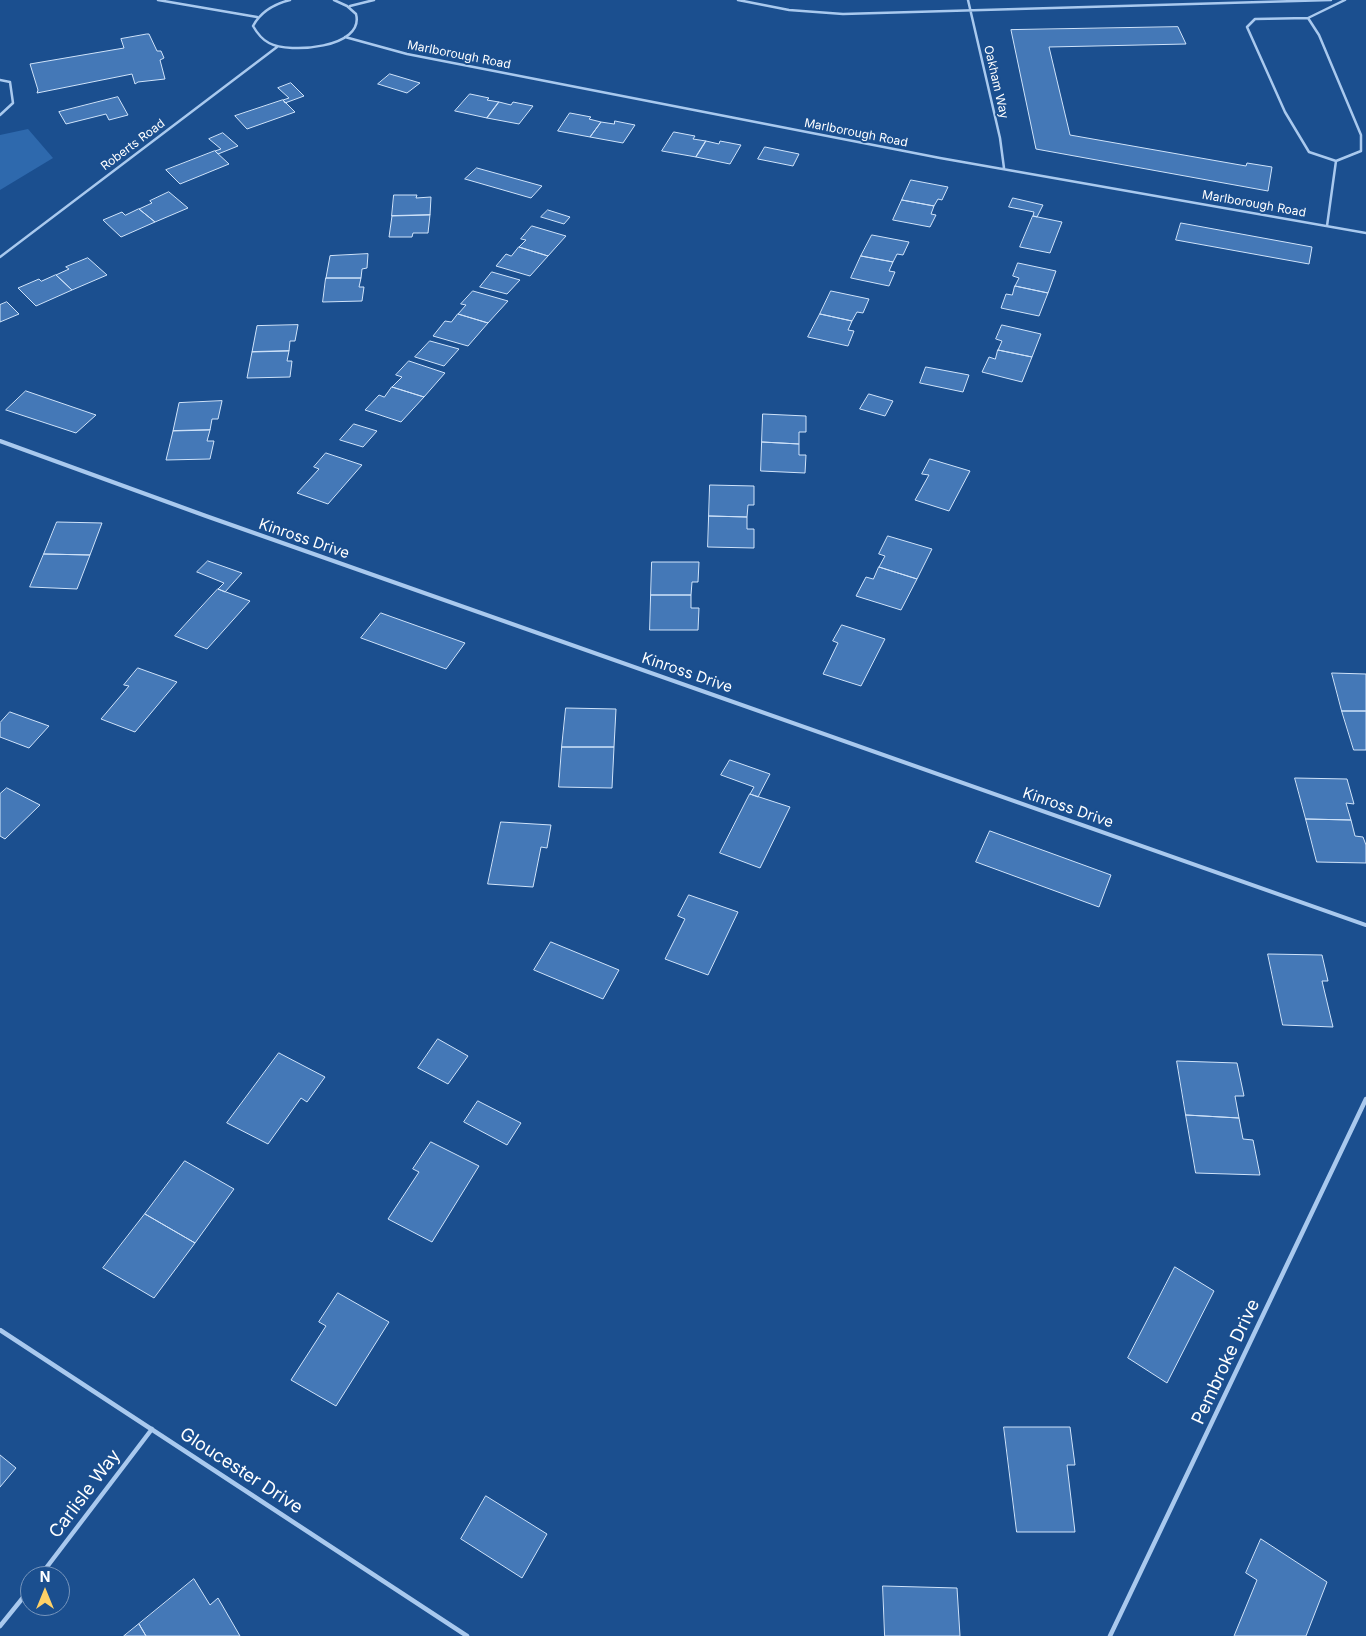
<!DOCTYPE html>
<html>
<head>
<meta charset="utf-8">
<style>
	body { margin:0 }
	#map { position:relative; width:1366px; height:1636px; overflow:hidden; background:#1b4f8f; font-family:Inter,sans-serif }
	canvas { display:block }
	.north { position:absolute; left:20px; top:1566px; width:50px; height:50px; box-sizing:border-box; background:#1b4f8f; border:1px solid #7695bc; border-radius:50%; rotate:0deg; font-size:14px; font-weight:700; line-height:20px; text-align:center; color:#fff }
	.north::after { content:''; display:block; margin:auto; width:18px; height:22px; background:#ffd166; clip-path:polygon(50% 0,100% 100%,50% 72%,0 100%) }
</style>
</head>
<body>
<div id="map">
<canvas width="1366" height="1636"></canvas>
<div class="north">N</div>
</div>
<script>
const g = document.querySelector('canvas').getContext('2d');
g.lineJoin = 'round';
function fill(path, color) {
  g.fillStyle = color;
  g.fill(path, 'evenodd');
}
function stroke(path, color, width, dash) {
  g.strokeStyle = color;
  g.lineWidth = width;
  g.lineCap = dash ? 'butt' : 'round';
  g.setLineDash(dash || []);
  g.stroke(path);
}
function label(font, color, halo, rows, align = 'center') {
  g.font = font + ' Inter,sans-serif';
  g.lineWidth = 4;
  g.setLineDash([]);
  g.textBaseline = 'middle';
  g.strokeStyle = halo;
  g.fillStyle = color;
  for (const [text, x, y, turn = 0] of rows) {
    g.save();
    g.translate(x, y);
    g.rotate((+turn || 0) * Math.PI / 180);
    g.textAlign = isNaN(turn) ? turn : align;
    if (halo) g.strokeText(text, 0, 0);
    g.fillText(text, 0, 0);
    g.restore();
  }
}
const green = new Path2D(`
	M 28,129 L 53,158 L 0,190 L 0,135 Z`);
const building = new Path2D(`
	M 1178,27 L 1186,44 L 1049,47 L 1070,135 L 1246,166 L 1247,163 L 1272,167 L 1268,191 L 1036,149 L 1011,30 Z
	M 147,34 L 149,34 L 157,51 L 161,51 L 164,58 L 160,60 L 165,79 L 138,82 L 135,84 L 132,74 L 37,93 L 38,90 L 30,64 L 124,48 L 121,39 Z
	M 390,74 L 420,83 L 407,93 L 378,84 Z
	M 291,83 L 304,96 L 285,103 L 283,100 L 289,98 L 278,88 Z
	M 470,94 L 489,98 L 487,100 L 499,102 L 487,118 L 455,111 Z
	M 118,97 L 128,115 L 109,120 L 106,114 L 66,124 L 59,112 Z
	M 283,100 L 295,112 L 247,129 L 235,116 Z
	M 499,102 L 511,105 L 513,102 L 533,106 L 519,124 L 487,118 Z
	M 570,113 L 591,117 L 589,119 L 601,122 L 590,137 L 558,131 Z
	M 615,121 L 635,125 L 623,143 L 590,137 L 601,122 L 614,124 Z
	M 674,132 L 695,136 L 693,139 L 706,141 L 696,157 L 662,151 Z
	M 223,133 L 238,146 L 218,154 L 215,151 L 221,149 L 209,139 Z
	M 706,141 L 719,144 L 720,141 L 741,145 L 730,164 L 696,157 Z
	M 765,147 L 799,154 L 793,166 L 758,159 Z
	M 215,151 L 229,164 L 180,184 L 166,170 Z
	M 477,168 L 542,186 L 531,198 L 465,179 Z
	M 911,180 L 948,187 L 942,200 L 938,199 L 934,206 L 902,200 Z
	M 169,192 L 188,208 L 155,222 L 139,209 L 152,203 L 150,201 Z
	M 394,195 L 417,195 L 416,198 L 431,197 L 430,215 L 392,216 Z
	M 1013,198 L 1043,205 L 1037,217 L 1033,216 L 1034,212 L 1009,207 Z
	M 902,200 L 934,206 L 931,214 L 936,215 L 930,227 L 893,220 Z
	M 139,209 L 155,222 L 121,237 L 103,220 L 122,212 L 125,215 Z
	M 548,210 L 570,217 L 564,224 L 541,217 Z
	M 430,215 L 428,233 L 413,233 L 412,237 L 389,237 L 392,216 Z
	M 1033,216 L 1062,222 L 1050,253 L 1020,247 Z
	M 1181,223 L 1312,247 L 1309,264 L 1176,240 Z
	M 532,226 L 566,236 L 548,256 L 519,247 L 526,240 L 521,239 Z
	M 872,235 L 909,242 L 903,255 L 897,254 L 893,262 L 861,256 Z
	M 519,247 L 548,256 L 530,276 L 496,266 L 506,254 L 511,256 Z
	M 368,254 L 367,268 L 362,269 L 361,278 L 326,278 L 330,256 Z
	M 861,256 L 893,262 L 889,271 L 895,272 L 889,286 L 851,278 Z
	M 88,258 L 107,275 L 72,290 L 56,275 L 69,269 L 66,267 Z
	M 1018,263 L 1056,271 L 1048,293 L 1015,286 L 1019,278 L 1013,276 Z
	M 492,272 L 520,280 L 507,294 L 480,287 Z
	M 56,275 L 72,290 L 36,306 L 18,288 L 39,279 L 41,281 Z
	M 326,278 L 361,278 L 359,287 L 364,287 L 362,301 L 323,302 Z
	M 1015,286 L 1048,293 L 1039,316 L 1001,308 L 1006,294 L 1012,295 Z
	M 473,291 L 508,301 L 488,323 L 458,314 L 466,305 L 461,304 Z
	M 831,291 L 869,299 L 863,313 L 857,312 L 852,321 L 820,314 Z
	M 7,302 L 19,314 L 0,322 L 0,305 Z
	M 458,314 L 488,323 L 468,346 L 433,336 L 445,321 L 451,322 Z
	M 820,314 L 852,321 L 848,330 L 854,331 L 848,346 L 808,337 Z
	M 298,325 L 295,341 L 290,341 L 289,351 L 252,352 L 257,326 Z
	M 1002,325 L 1041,334 L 1032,357 L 998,350 L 1002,341 L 996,339 Z
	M 430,341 L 459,349 L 444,366 L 415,357 Z
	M 998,350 L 1032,357 L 1022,382 L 982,372 L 989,357 L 995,359 Z
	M 289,351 L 287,361 L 292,361 L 290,377 L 247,378 L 252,352 Z
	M 409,361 L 445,373 L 424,397 L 392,387 L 402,377 L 396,375 Z
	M 926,367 L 969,375 L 963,392 L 920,383 Z
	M 392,387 L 424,397 L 401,422 L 365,410 L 379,395 L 384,397 Z
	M 26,391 L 96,415 L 76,433 L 6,410 Z
	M 869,394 L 893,401 L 885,416 L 860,409 Z
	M 222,401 L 218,419 L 212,419 L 210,430 L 173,431 L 179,403 Z
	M 763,414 L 806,416 L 806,432 L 799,432 L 799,444 L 762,442 Z
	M 354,424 L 377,431 L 363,447 L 340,440 Z
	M 210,430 L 207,441 L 214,441 L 210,459 L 166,460 L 173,431 Z
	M 762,442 L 799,444 L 799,455 L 806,455 L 805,473 L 761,471 Z
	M 326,453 L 362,465 L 328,504 L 297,493 L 319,469 L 314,467 Z
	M 930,459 L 970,471 L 949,511 L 915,500 L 929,475 L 922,474 Z
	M 710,485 L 754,486 L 754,505 L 748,505 L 747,517 L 709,516 Z
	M 709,516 L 747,517 L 747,529 L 754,529 L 754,548 L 708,547 Z
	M 57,522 L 102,523 L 90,555 L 44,554 Z
	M 888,536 L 932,549 L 917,579 L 879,567 L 885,556 L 879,554 Z
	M 44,554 L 90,555 L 77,589 L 30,587 Z
	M 208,561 L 242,573 L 225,592 L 218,589 L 224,583 L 197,572 Z
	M 652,562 L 699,562 L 698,582 L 692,582 L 691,595 L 651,595 Z
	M 879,567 L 917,579 L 901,610 L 856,596 L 866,577 L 873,579 Z
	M 218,589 L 250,601 L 207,649 L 175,636 Z
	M 651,595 L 691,595 L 691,608 L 699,608 L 698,630 L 650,630 Z
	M 381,613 L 465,643 L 446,669 L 361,638 Z
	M 842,625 L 885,639 L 861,686 L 823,674 L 838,643 L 833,641 Z
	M 138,668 L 177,682 L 135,732 L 101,719 L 129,686 L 124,685 Z
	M 1332,673 L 1366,674 L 1366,711 L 1342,711 Z
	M 566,708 L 616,709 L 614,747 L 562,747 Z
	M 1342,711 L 1366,711 L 1366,750 L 1354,750 Z
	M 10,712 L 49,726 L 29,748 L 0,737 L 0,723 Z
	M 562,747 L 614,747 L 612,788 L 559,787 Z
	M 730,760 L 770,774 L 758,797 L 750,794 L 754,787 L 721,775 Z
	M 1295,778 L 1347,779 L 1354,804 L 1346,803 L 1351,820 L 1306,819 Z
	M 7,788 L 40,805 L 5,839 L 0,836 L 0,794 Z
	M 750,794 L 790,807 L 760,868 L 720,853 Z
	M 1306,819 L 1351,820 L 1355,836 L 1363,837 L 1366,845 L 1366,863 L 1317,862 Z
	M 501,822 L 551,825 L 547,848 L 541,847 L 533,887 L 488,884 Z
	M 990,831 L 1111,875 L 1099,907 L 976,862 Z
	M 689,895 L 738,912 L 708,975 L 665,959 L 685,919 L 678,916 Z
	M 551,942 L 619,970 L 603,999 L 534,970 Z
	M 1268,954 L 1322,955 L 1328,981 L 1322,981 L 1333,1027 L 1283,1025 Z
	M 438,1039 L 468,1056 L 448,1084 L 418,1068 Z
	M 279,1053 L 325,1077 L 307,1102 L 301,1098 L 268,1144 L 227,1123 Z
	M 1177,1061 L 1237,1063 L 1244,1096 L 1235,1096 L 1239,1118 L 1186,1115 Z
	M 478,1101 L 521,1123 L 507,1145 L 464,1122 Z
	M 1186,1115 L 1239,1118 L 1243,1139 L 1253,1140 L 1260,1175 L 1196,1173 Z
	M 431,1142 L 479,1166 L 432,1242 L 388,1219 L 419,1172 L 413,1169 Z
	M 185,1161 L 234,1189 L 195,1243 L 145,1214 Z
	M 145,1214 L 195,1243 L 154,1298 L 103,1268 Z
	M 1175,1267 L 1214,1291 L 1167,1383 L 1128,1358 Z
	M 338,1293 L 389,1322 L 336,1406 L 291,1380 L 326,1326 L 319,1322 Z
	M 1004,1427 L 1070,1427 L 1075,1465 L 1067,1465 L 1075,1532 L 1017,1532 Z
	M 0,1455 L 16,1468 L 0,1487 Z
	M 486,1496 L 547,1534 L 522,1578 L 461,1539 Z
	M 1261,1539 L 1327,1582 L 1306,1636 L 1234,1636 L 1257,1580 L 1246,1573 Z
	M 194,1579 L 210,1605 L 218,1598 L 240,1636 L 146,1636 L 139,1624 Z
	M 883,1586 L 957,1588 L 960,1636 L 885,1636 Z
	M 139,1624 L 146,1636 L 124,1636 Z`);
const serviceFar2 = new Path2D(`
	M 158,0 L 257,17
	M 290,0 C 274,4 261,11 253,26 C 257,33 261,39 269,43 C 289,54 365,48 356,14 L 347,6 L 334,0
	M 738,0 L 789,10 L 843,14 L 1331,0
	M 968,0 L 1000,138 L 1004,168
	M 350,6 L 374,0
	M 1308,18 L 1319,35 L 1361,135 L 1361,151 L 1336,161 L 1309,152 L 1285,112 L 1247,27 L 1255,19 Z
	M 1308,18 L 1345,0
	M 345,37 L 407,54 L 940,158 L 1366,233
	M 0,80 L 10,82 L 13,103 L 0,115
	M 1327,226 L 1336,161
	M 0,257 L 277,47`);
const serviceFar1 = new Path2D(`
	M 0,441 L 206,516 L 1366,925`);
const service = new Path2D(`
	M 0,1330 L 467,1636
	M 40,1576 L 152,1429
	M 0,1626 L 30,1589
	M 1110,1636 L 1366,1099`);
const farStreetnames = [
	["Marlborough Road",459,55,11],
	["Oakham Way",996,82,77],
	["Marlborough Road",856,133,11],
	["Roberts Road",133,145,-37],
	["Marlborough Road",1254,204,10]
];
const streetNames = [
	["Kinross Drive",304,539,19],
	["Kinross Drive",687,673,19],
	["Kinross Drive",1068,808,19]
];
const nearStreetnames = [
	["Pembroke Drive",1226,1362,-65],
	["Gloucester Drive",241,1471,33],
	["Carlisle Way",85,1494,-53]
];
fill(green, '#2e69ad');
fill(building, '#4478b7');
stroke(building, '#cfe3fa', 1);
stroke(serviceFar2, '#a9c9ee', 2.5);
stroke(serviceFar1, '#a9c9ee', 4);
stroke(service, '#a9c9ee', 4.5);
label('12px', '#fff', '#1b4f8f', farStreetnames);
label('15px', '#fff', '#1b4f8f', streetNames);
label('18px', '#fff', '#1b4f8f', nearStreetnames);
</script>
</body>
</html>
